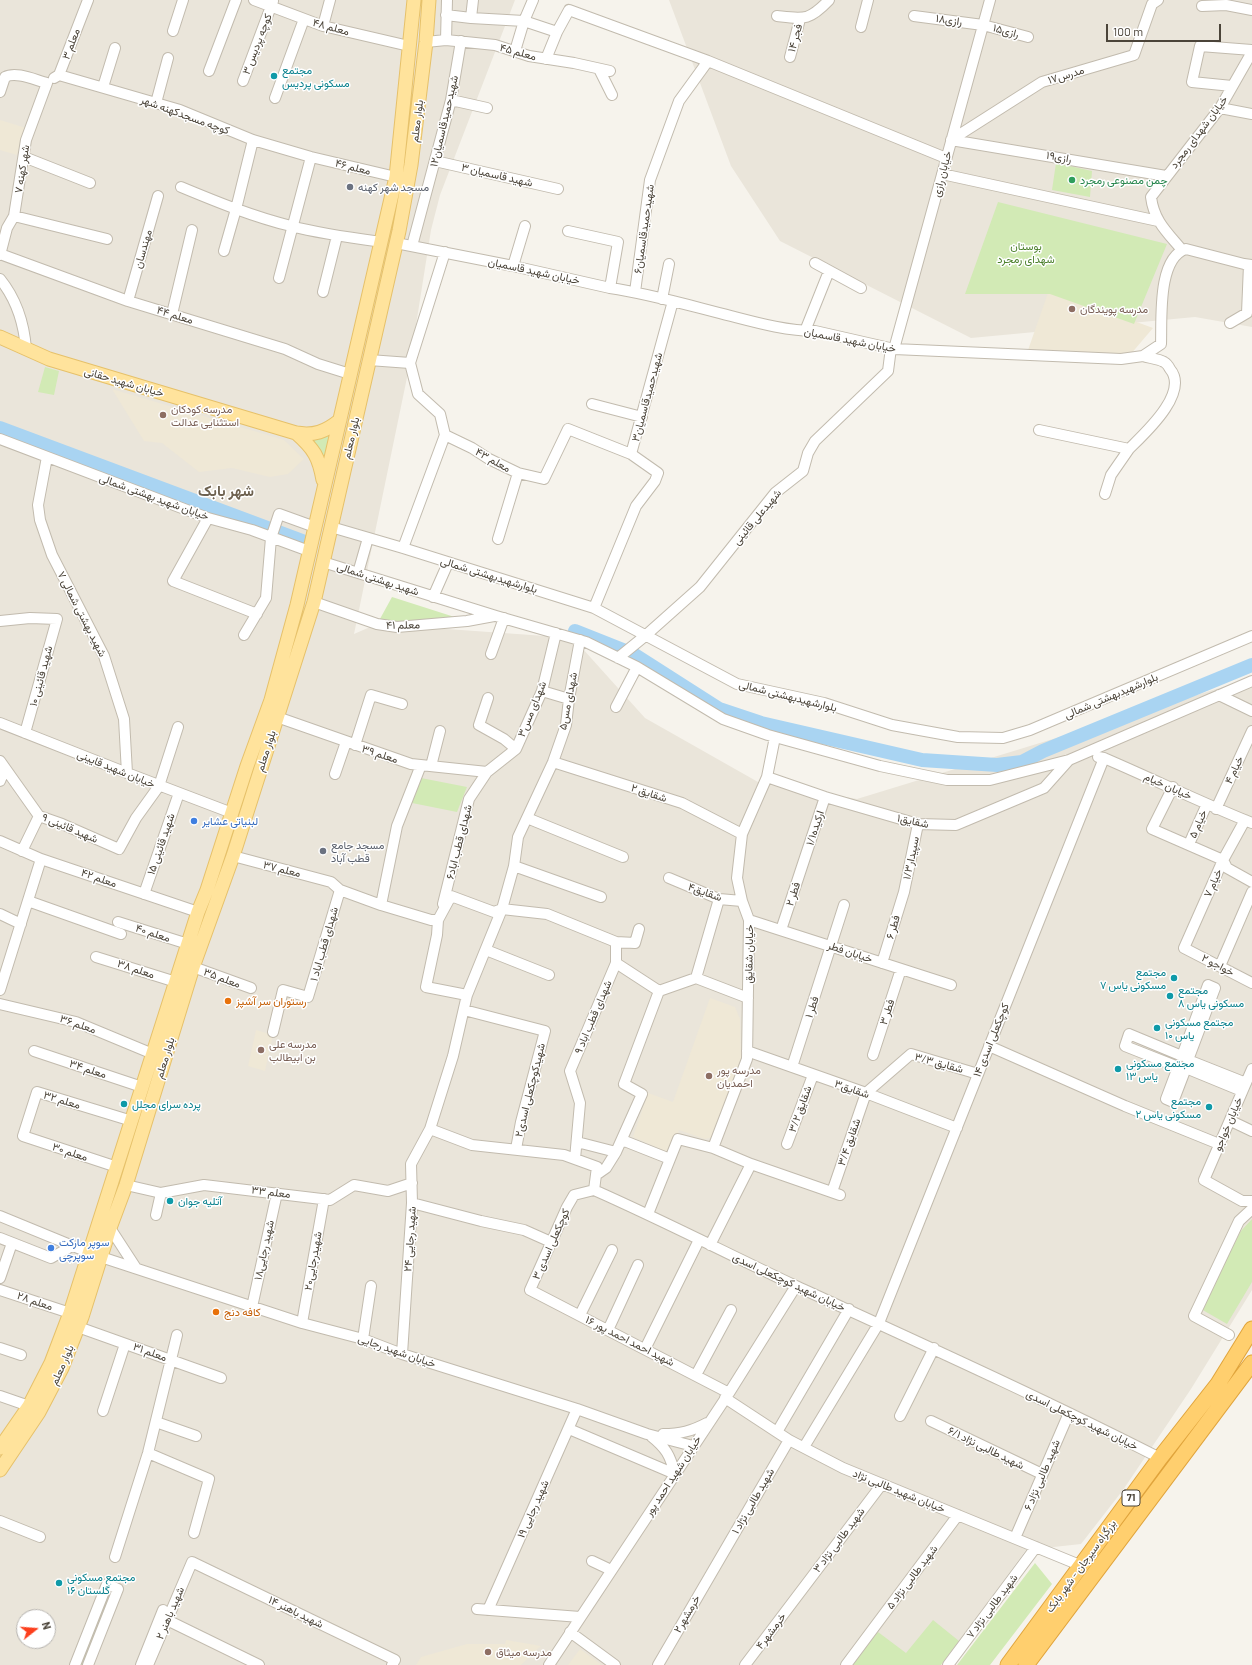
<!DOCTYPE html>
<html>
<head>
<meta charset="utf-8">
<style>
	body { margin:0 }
	#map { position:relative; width:1252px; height:1665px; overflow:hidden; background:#f6f3ec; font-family:Barlow,sans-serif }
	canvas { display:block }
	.north { position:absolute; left:16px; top:1609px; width:40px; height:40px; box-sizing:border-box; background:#fff; border:1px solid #b7b4b0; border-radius:50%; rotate:73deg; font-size:11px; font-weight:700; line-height:16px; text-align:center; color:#4b4439 }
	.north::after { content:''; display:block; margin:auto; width:14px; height:18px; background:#fc3f1d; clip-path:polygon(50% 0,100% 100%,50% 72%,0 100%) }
	.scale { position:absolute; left:1106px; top:24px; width:115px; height:18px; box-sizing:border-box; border:2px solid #4b4439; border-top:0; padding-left:5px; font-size:12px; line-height:14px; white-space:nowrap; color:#4b4439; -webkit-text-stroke:3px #fff; paint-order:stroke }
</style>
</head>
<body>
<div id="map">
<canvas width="1252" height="1665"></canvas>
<div class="north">N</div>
<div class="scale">100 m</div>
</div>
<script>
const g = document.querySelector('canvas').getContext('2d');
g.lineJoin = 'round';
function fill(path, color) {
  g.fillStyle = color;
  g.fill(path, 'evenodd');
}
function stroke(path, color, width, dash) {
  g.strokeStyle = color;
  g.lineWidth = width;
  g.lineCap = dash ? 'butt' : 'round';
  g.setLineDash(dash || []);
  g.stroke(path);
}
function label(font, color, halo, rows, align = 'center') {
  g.font = font + ' Barlow,Vazirmatn,sans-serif';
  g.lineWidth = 3;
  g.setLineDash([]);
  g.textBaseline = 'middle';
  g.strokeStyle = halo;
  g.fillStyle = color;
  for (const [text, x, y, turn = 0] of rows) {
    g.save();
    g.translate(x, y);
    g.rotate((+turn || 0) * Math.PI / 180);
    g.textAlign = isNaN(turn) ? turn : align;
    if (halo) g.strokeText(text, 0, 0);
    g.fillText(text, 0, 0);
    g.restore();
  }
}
const residential = new Path2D(`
	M 0,0 L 515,0 L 440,195 L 431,230 L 410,363 L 354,634 L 377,624 L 573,638 L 645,718 L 758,782 L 857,799 L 1252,678 L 1252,1290 L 1191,1389 L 1123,1490 L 1081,1544 L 1026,1550 L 941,1665 L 0,1665 ZM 24,1617 L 48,1617 L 48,1641 L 24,1641 Z
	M 669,0 L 1252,0 L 1252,327 L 1195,317 L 971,338 L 780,241 L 731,166 Z`);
const education = new Path2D(`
	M 0,120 L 26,128 L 17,155 L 0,150 Z
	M 1049,290 L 1153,328 L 1130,355 L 1027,353 Z
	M 112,389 L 284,440 L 304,459 L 288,474 L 270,477 L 232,468 L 199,472 L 162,443 L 144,441 Z
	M 710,998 L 735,1007 L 740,1019 L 741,1059 L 718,1136 L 705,1139 L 679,1130 L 672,1154 L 633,1137 L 648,1093 L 673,1102 Z
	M 256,1030 L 273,1035 L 265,1071 L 248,1066 Z
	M 506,1640 L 541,1646 L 521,1665 L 416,1665 L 421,1657 L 467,1644 L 505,1644 Z
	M 580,1649 L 602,1665 L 568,1665 Z`);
const green = new Path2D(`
	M 1056,163 L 1092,171 L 1090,197 L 1052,190 Z
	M 998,202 L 1167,244 L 1134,324 L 1050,294 L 965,294 Z
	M 45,367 L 59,371 L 54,395 L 38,392 Z
	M 336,425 L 324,478 L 307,436 Z
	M 392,597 L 467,621 L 375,628 Z
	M 421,778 L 467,787 L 457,812 L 412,803 Z
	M 1252,1219 L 1252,1282 L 1227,1324 L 1201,1309 L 1241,1231 Z
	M 1035,1563 L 1052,1584 L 990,1665 L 957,1665 Z
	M 107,1585 L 117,1590 L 87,1665 L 76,1665 Z
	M 933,1620 L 959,1641 L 941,1665 L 852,1665 L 878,1632 L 906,1653 Z`);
const river = new Path2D(`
	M 0,428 L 305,542
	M 575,631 L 633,654 L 719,709 L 761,723 L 922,760 L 997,765 L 1022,762 L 1043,751 L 1252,665`);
const minor = new Path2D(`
	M 254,0 L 323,26 L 409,46
	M 1202,6 L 1226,5 L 1252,10
	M 446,15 L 471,18 L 473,0
	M 777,16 C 804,19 809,21 829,0
	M 914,16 L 983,25 L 1028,37
	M 471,18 L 524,21 L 557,32
	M 323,26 L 330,0
	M 861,27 L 868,0
	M 173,31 L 183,0
	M 446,40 L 447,0
	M 426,42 L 446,40 L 495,45 L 529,56 L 574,63 L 610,71
	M 515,51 L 524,21 L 533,0
	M 790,57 L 800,19
	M 546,59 L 557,32 L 569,10 L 708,61 L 946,158
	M 599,69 L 612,95
	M 209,71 L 236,0
	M 59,75 L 180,110 L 253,140 L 311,157 L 396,177
	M 54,78 L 59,75 L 88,0
	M 243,81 L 273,1
	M 1232,86 L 1192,82 L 1200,46 L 1252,50
	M 103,87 L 115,48
	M 0,92 L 5,77 C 16,71 35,80 47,83
	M 275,98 L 304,19
	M 451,100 L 487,108
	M 156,103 L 168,58
	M 1220,108 L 1252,114
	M 951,140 L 1042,82 L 1134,55 L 1152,4 L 1158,0
	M 951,140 L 1166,176
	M 24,157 L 90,183
	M 435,161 L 558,189
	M 942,174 L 1158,221
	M 181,187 C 217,202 254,217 291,226 C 321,234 352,238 382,242
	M 14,216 L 107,239
	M 568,231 L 618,242 L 610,288
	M 396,243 L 513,266 L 610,288 C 651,294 691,306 731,316 C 758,323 787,331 815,331 L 894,349 L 1121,359 L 1143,356 L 1161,344 C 1162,320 1157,258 1186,249 L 1244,264 L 1252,265
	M 412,246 L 451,100 L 461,41
	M 1182,250 C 1167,232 1154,221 1151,197 L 1220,108 L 1252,52
	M 224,251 L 236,209 L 253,140
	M 0,254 L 128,301 L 285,349 L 318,364 L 350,374
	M 0,255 L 7,228 L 14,216 L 26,140 L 47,83
	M 815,263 L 861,288
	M 513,266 L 525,226
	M 279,278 L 311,157
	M 0,279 C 17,300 24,323 26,349
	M 323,292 L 337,236
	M 635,292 L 650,180 L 679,101 L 708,61
	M 662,299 L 669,264
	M 128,301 L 158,196
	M 172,314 L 192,230
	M 1230,323 L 1247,313 L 1249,265
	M 805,331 L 829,271
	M 894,349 L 990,0
	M 369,360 L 410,363 L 418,394 L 440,414 L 445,435 L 472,448 L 489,459 L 518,473 L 544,479 L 568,429 L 631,454
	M 410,363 L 445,252
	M 592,404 L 642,417
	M 1039,430 L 1129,449 C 1144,434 1190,393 1170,369 C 1169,367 1166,363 1164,362 C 1159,359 1149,358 1143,356
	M 0,439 L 208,518 L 252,530 L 309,551
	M 47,457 L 38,505 L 40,520 L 52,555 L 104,656 L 124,719 L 127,773
	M 1105,494 L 1111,475 L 1129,449
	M 208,518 L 173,581 L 257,614
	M 331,527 L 403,548 L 594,608 L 737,684 L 824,703 L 892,725 L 958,737 L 1003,738 L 1030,730 L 1252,636
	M 498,539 L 518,473
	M 403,548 L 445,435
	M 323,562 L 496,616 L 586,642 L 637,667 L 723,719 L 768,735 L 880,766 L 947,780 L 990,780 L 1069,760 L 1252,681
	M 358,573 L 368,538
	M 433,597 L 448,563
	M 314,602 L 377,624 L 397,627 L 467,621 L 494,616
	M 594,608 L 636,506 L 655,481 L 658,473 L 631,454 L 673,301
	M 0,621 L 30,618 L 57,619 L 25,733
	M 244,635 L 266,598 L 271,538 L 279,514 L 315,527
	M 491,654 L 504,618
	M 618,658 L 645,636 L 700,587 L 775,493 L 803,471 L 808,453 L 815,441 L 888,371 L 891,348
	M 542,691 L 569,699
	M 1219,695 L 1252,711
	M 488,698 L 479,725 L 504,739 L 516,749
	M 616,707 L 637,667
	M 277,717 L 411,764 L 487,772
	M 0,723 L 127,773 L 232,813
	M 355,745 L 371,695 L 402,704
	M 1098,757 L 1104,758 C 1153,779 1202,803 1252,823
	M 0,761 L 39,816 L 62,824 L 119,849 L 136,818 L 159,786 L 178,727
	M 553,762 L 682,803 L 742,834
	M 431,766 L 440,731
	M 335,774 L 346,742
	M 767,777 L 825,797 L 918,824 L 956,825 L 1044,788 L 1069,760
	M 0,781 L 5,769
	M 1173,787 L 1152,829 L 1223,860 L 1227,868 L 1252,882
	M 1216,809 L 1252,731
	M 527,818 L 623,857
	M 1245,820 L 1223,860 L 1184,948 L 1252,983
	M 0,841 L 41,859
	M 1189,844 L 1207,804
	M 22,851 L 39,816
	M 233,856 L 331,882 L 340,890 L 381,905 L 431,920 L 438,920 L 451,896 L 494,912 L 502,909 L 547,914 L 616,942 L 616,963 L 659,991 L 696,978
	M 514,866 L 601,897
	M 669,878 L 719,899 L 742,901
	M 144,894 L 179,793
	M 28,901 L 121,934
	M 443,904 L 469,799 L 487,772 L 516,749 L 542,691 L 556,633
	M 381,905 L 397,826 L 421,765
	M 0,914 L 21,924
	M 438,920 L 437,935 L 426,987 L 467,995
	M 749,920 L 951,985
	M 118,922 L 188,944
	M 781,930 L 825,797
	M 616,942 L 635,943 L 639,929
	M 486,950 L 549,975
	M 96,957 L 176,982
	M 882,963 L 904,892 L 918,824
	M 1220,966 L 1252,892
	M 193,967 L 251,988
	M 696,978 L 719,899
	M 696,978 L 748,998
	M 0,990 L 41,859 L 198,912
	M 0,1004 L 76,1022 L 153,1054
	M 464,1010 L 545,1031 L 521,1122 L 516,1149
	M 273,1032 L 283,990 L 308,997 L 340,890
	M 989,1046 L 1125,1106 L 1219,1144
	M 34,1051 L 142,1087
	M 747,1051 L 866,1093 L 957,1128
	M 873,1055 L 901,969
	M 792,1067 L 844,905
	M 1252,1069 L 1204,1180 L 1242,1201 L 1252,1201
	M 1242,1091 L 1186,1068 L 1173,1102 L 1166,1099 L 1178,1067 L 1125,1046 L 1129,1034 L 1182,1056 L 1208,985 L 1215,988 L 1188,1060 L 1246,1083
	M 1231,1121 L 1252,1131
	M 430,1129 L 472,1145 L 564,1155 L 597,1167 L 594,1190 C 662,1220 728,1254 796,1286 C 918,1342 1040,1397 1160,1458
	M 622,1140 L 670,1159
	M 577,1142 L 616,1152
	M 787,1144 L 813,1075
	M 575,1159 L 580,1103 L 570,1071 L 616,963
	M 751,1164 L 840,1195
	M 117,1167 L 23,1136 L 37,1092 L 132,1121
	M 596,1175 L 606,1168 L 616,1152 L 642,1094 L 624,1084 L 659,991
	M 126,1185 L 161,1193 L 204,1185 L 330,1200 L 354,1185 L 388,1191 L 412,1183
	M 594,1190 L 574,1195 L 567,1207 L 530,1290 L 729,1393
	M 832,1192 L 866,1093 L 911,1054 L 978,1074
	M 412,1203 L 481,1221 L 524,1230 L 551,1242
	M 648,1214 L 678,1139 L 713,1148 L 747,1059 L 749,920 L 742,901 L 737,878 L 742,834 L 767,777 L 775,737
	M 156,1215 L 161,1193
	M 0,1216 L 90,1253
	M 110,1228 L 136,1268
	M 0,1238 L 51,1258 L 72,1246
	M 710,1245 L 751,1164 L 713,1148
	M 101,1257 L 302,1323 L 363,1339 L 402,1354 L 577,1409 L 647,1434 L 693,1446
	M 0,1278 L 12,1243
	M 0,1290 L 70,1313
	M 252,1307 L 277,1193
	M 580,1315 L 612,1250
	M 302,1323 L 324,1199
	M 78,1327 L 221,1378
	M 608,1330 L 638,1265
	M 1229,1335 L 1194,1316 L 1239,1221 L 1252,1209
	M 363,1339 L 371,1286
	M 0,1348 L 21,1355
	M 645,1349 L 699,1240
	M 402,1354 L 412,1203 L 411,1164 L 430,1129 L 453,1056 L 467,995 L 502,909 L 514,866 L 518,837 L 553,762 L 566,725 L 569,699 L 580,640
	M 696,1375 L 731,1310
	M 0,1396 L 29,1406
	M 725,1398 L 789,1440 L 843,1468 L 1082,1566
	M 103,1411 L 125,1344
	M 900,1416 L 934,1348
	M 931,1421 L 1042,1474
	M 156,1422 L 196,1436
	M 569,1429 L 675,1474
	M 777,1432 L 849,1309
	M 663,1434 C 680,1434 692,1431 707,1423
	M 651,1436 C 666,1448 670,1455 675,1474
	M 804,1447 L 879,1323 L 1104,758
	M 148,1453 L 209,1479 L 194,1533
	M 0,1521 L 40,1537
	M 1015,1538 L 1069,1413
	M 115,1557 L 148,1453 L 177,1335
	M 592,1561 L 611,1570
	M 477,1609 L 580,1617
	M 488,1610 L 577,1409
	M 167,1620 L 259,1665
	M 570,1632 L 615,1665
	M 75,1665 L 107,1584 L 118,1589 L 88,1665
	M 141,1665 L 163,1610
	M 148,1665 L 192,1562 L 395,1660 L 392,1665
	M 549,1665 L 729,1393 L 796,1286
	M 658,1665 L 789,1440
	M 745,1665 L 882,1484
	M 846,1665 L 958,1515
	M 948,1665 L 1036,1547`);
const major = new Path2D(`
	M 0,337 L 49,359 L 296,433 C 314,436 325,432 340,420
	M 296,433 C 314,449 319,457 323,480
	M 0,1448 L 29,1406 L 51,1363 L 70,1313 L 198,912 L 207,890 L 247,766 L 271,700 L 297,605 L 396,177 L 414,0
	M 0,1470 L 39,1412 L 62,1368 L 82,1317 L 110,1228 L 126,1185 L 193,967 L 233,856 L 314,602 L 399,231 L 411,165 L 426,42 L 429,0`);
const highway = new Path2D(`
	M 1008,1665 L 1160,1458 L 1218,1384 L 1252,1329
	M 1026,1665 L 1252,1363`);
const markers = [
	[274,76,4,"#0f9aa8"],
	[1072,180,4,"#2e9e5b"],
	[350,187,4,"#6b7280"],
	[1072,309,4,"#8d6e63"],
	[163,415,4,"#8d6e63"],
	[194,821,4,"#3f7fe0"],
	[323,851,4,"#6b7280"],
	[1174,978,4,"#0f9aa8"],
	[1170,996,4,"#0f9aa8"],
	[228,1001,4,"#e8710a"],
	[1157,1028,4,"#0f9aa8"],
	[261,1050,4,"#8d6e63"],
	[1118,1069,4,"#0f9aa8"],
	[709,1076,4,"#8d6e63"],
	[124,1104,4,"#0f9aa8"],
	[1209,1107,4,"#0f9aa8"],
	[170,1201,4,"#0f9aa8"],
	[51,1248,4,"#3f7fe0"],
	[216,1312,4,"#e8710a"],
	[59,1583,4,"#0f9aa8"],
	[488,1652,4,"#8d6e63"]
];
const shields = [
	[1131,1498,18]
];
const shieldNames = [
	["71",1131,1498]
];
const streetNames = [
	["رازی۱۸",949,20,8],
	["معلم ۴۸",331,27,15],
	["رازی۱۵",1006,31,15],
	["فجر ۱۴",795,38,-75],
	["معلم ۳",71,44,-69],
	["کوچه پردیس ۳",257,44,-69],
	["معلم ۴۵",518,52,15],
	["مدرس۱۷",1066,75,-17],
	["کوچه مسجدکهنه شهر",185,115,20],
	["بلوار معلم",417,121,-83],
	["شهیدحمیدقاسمیان۱۲",444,121,-77],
	["خیابان شهدای رمجرد",1199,132,-53],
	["رازی۱۹",1059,157,10],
	["معلم ۴۶",353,167,14],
	["شهر کهنه ۷",22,169,-81],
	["خیابان رازی",942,174,-75],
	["شهید قاسمیان ۳",497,175,13],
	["شهیدحمیدقاسمیان۶",644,229,-82],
	["مهندسان",143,249,-74],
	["خیابان شهید قاسمیان",534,271,12],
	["معلم ۴۴",175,315,17],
	["خیابان شهید قاسمیان",850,340,11],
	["خیابان شهید حقانی",124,382,16],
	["شهیدحمیدقاسمیان۳",647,397,-75],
	["بلوار معلم",351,438,-77],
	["معلم ۴۳",493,460,29],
	["خیابان شهید بهشتی شمالی",154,497,20],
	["شهیدعلی قائینی",757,517,-50],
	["بلوارشهیدبهشتی شمالی",489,575,17],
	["شهید بهشتی شمالی",378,579,18],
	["شهید بهشتی شمالی ۷",82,614,63],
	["معلم ۴۱",403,625,-1],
	["شهید قائینی ۱۰",41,676,-75],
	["بلوارشهیدبهشتی شمالی",788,696,14],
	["بلوارشهیدبهشتی شمالی",1111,696,-23],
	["شهدای مس۵",568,701,-79],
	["شهدای مس۳",532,709,-68],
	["بلوار معلم",266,751,-72],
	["معلم ۳۹",380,754,18],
	["خیابان شهید قایینی",116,769,22],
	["خیام ۴",1234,770,-65],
	["خیابان خیام",1168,786,24],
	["شقایق ۲",649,793,18],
	["شقایق۱",913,821,12],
	["خیام ۵",1198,824,-67],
	["شهید قائینی ۹",70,828,23],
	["ارکیده۱/۱",815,828,-72],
	["شهدای قطب اباد۶",459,842,-76],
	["شهید قائینی ۱۵",161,844,-71],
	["سپیدار۱/۳",911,858,-78],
	["معلم ۳۷",282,869,14],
	["معلم ۴۲",99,878,19],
	["خیام ۷",1213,883,-66],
	["شقایق۴",705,892,19],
	["فطر ۲",793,894,-72],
	["فطر ۶",893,927,-73],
	["معلم ۴۰",153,933,18],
	["شهدای قطب اباد ۱",324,944,-74],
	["خیابان فطر",850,952,18],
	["خیابان شقایق",749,954,-89],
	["خواجو ۲",1218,965,27],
	["معلم ۳۸",136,969,18],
	["معلم ۳۵",222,978,20],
	["فطر ۱",812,1007,-72],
	["فطر ۳",887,1012,-72],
	["شهدای قطب اباد ۹",593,1017,-67],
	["معلم ۳۶",78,1024,19],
	["کوچکعلی اسدی ۱۴",991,1040,-68],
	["بلوار معلم",165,1058,-73],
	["شقایق ۳/۳",939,1063,15],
	["معلم ۳۴",88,1069,18],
	["شقایق۳",852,1089,19],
	["شهیدکوچکعلی اسدی۲",530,1090,-76],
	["معلم ۳۲",62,1100,17],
	["شقایق ۳/۲",800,1109,-70],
	["خیابان خواجو",1228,1124,-67],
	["شقایق ۳/۴",849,1142,-71],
	["معلم ۳۰",70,1152,18],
	["معلم ۳۳",271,1192,7],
	["شهید رجایی ۲۴",410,1239,-86],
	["کوچکعلی اسدی ۳",551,1244,-66],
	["شهید رجایی۱۸",264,1250,-78],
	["شهیدرجایی۲۰",313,1261,-80],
	["خیابان شهید کوچکعلی اسدی",789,1282,25],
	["معلم ۲۸",35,1301,19],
	["شهید احمد احمد پور ۱۶",630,1341,27],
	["خیابان شهید رجایی",397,1351,19],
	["معلم ۳۱",150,1352,20],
	["بلوار معلم",62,1365,-66],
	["خیابان شهید کوچکعلی اسدی",1082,1420,26],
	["شهید طالبی نژاد ۶/۱",986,1448,26],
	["شهید طالبی نژاد ۶",1042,1475,-67],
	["خیابان شهید احمد پور",673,1476,-57],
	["خیابان شهید طالبی نژاد",899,1491,22],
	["شهید طالبی نژاد ۱",753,1501,-60],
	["شهید رجایی ۱۹",533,1509,-66],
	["شهید طالبی نژاد ۳",839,1540,-53],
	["بزرگراه سیرجان - شهر بابک",1081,1566,-54],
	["شهید طالبی نژاد ۵",912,1577,-53],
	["شهید طالبی نژاد ۷",992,1606,-53],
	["شهید باهنر ۱۴",296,1612,26],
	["شهید باهنر ۲",170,1613,-67],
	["خرمشهر۲",687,1614,-60],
	["خرمشهر۴",771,1631,-53]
];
const cultureNames = [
	["مجتمع",282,70],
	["مسکونی پردیس",282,83],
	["مجتمع",1166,972,"right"],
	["مسکونی یاس ۷",1166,985,"right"],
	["مجتمع",1178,990],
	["مسکونی یاس ۸",1178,1003],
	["مجتمع مسکونی",1165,1022],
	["یاس ۱۰",1165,1035],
	["مجتمع مسکونی",1126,1063],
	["یاس ۱۳",1126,1076],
	["مجتمع",1201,1101,"right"],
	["مسکونی یاس ۲",1201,1114,"right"],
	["پرده سرای مجلل",132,1104],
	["آتلیه جوان",178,1201],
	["مجتمع مسکونی",67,1577],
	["گلستان ۱۶",67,1590]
];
const leisureNames = [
	["چمن مصنوعی رمجرد",1080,180]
];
const worshipNames = [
	["مسجد شهر کهنه",358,187],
	["مسجد جامع",331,845],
	["قطب آباد",331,858]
];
const parkNames = [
	["بوستان",1026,246],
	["شهدای رمجرد",1026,259]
];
const educationNames = [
	["مدرسه پویندگان",1080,309],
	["مدرسه کودکان",171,409],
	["استثنایی عدالت",171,422],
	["مدرسه علی",269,1044],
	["بن ابیطالب",269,1057],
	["مدرسه پور",717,1070],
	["احمدیان",717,1083],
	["مدرسه میثاق",496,1652]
];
const shopNames = [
	["لبنیاتی عشایر",202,821],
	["سوپر مارکت",59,1242],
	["سوپرچی",59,1255]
];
const foodNames = [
	["رستوران سر آشپز",236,1001],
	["کافه دنج",224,1312]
];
const districtNames = [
	["شهر بابک",226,491]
];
fill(residential, '#eae5da');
fill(education, '#efe8d6');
fill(green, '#d2eab5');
stroke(river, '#a9d4f2', 14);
stroke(minor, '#c2bbae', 12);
stroke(major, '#e6c16a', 15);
stroke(highway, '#e0a43c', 17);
stroke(minor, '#fff', 10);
stroke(major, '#ffe39c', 13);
stroke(highway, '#ffcf6e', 15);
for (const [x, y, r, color] of markers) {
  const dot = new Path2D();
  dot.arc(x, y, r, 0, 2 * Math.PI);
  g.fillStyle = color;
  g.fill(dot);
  stroke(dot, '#fff', 1.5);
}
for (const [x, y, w] of shields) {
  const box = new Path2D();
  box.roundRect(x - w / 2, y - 8, w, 16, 3);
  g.fillStyle = '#fff';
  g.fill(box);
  stroke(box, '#4b4439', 1);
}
label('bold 10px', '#4b4439', null, shieldNames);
label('11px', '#4b4439', '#fff', streetNames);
label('11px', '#0d838f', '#fff', cultureNames, 'left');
label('11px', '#27864d', '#fff', leisureNames, 'left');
label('11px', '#5b616d', '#fff', worshipNames, 'left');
label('11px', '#4a7f2a', '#fff', parkNames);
label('11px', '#785e54', '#fff', educationNames, 'left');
label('11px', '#366cbe', '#fff', shopNames, 'left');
label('11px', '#c56008', '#fff', foodNames, 'left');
label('bold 15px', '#6e6250', '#fff', districtNames);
</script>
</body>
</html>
